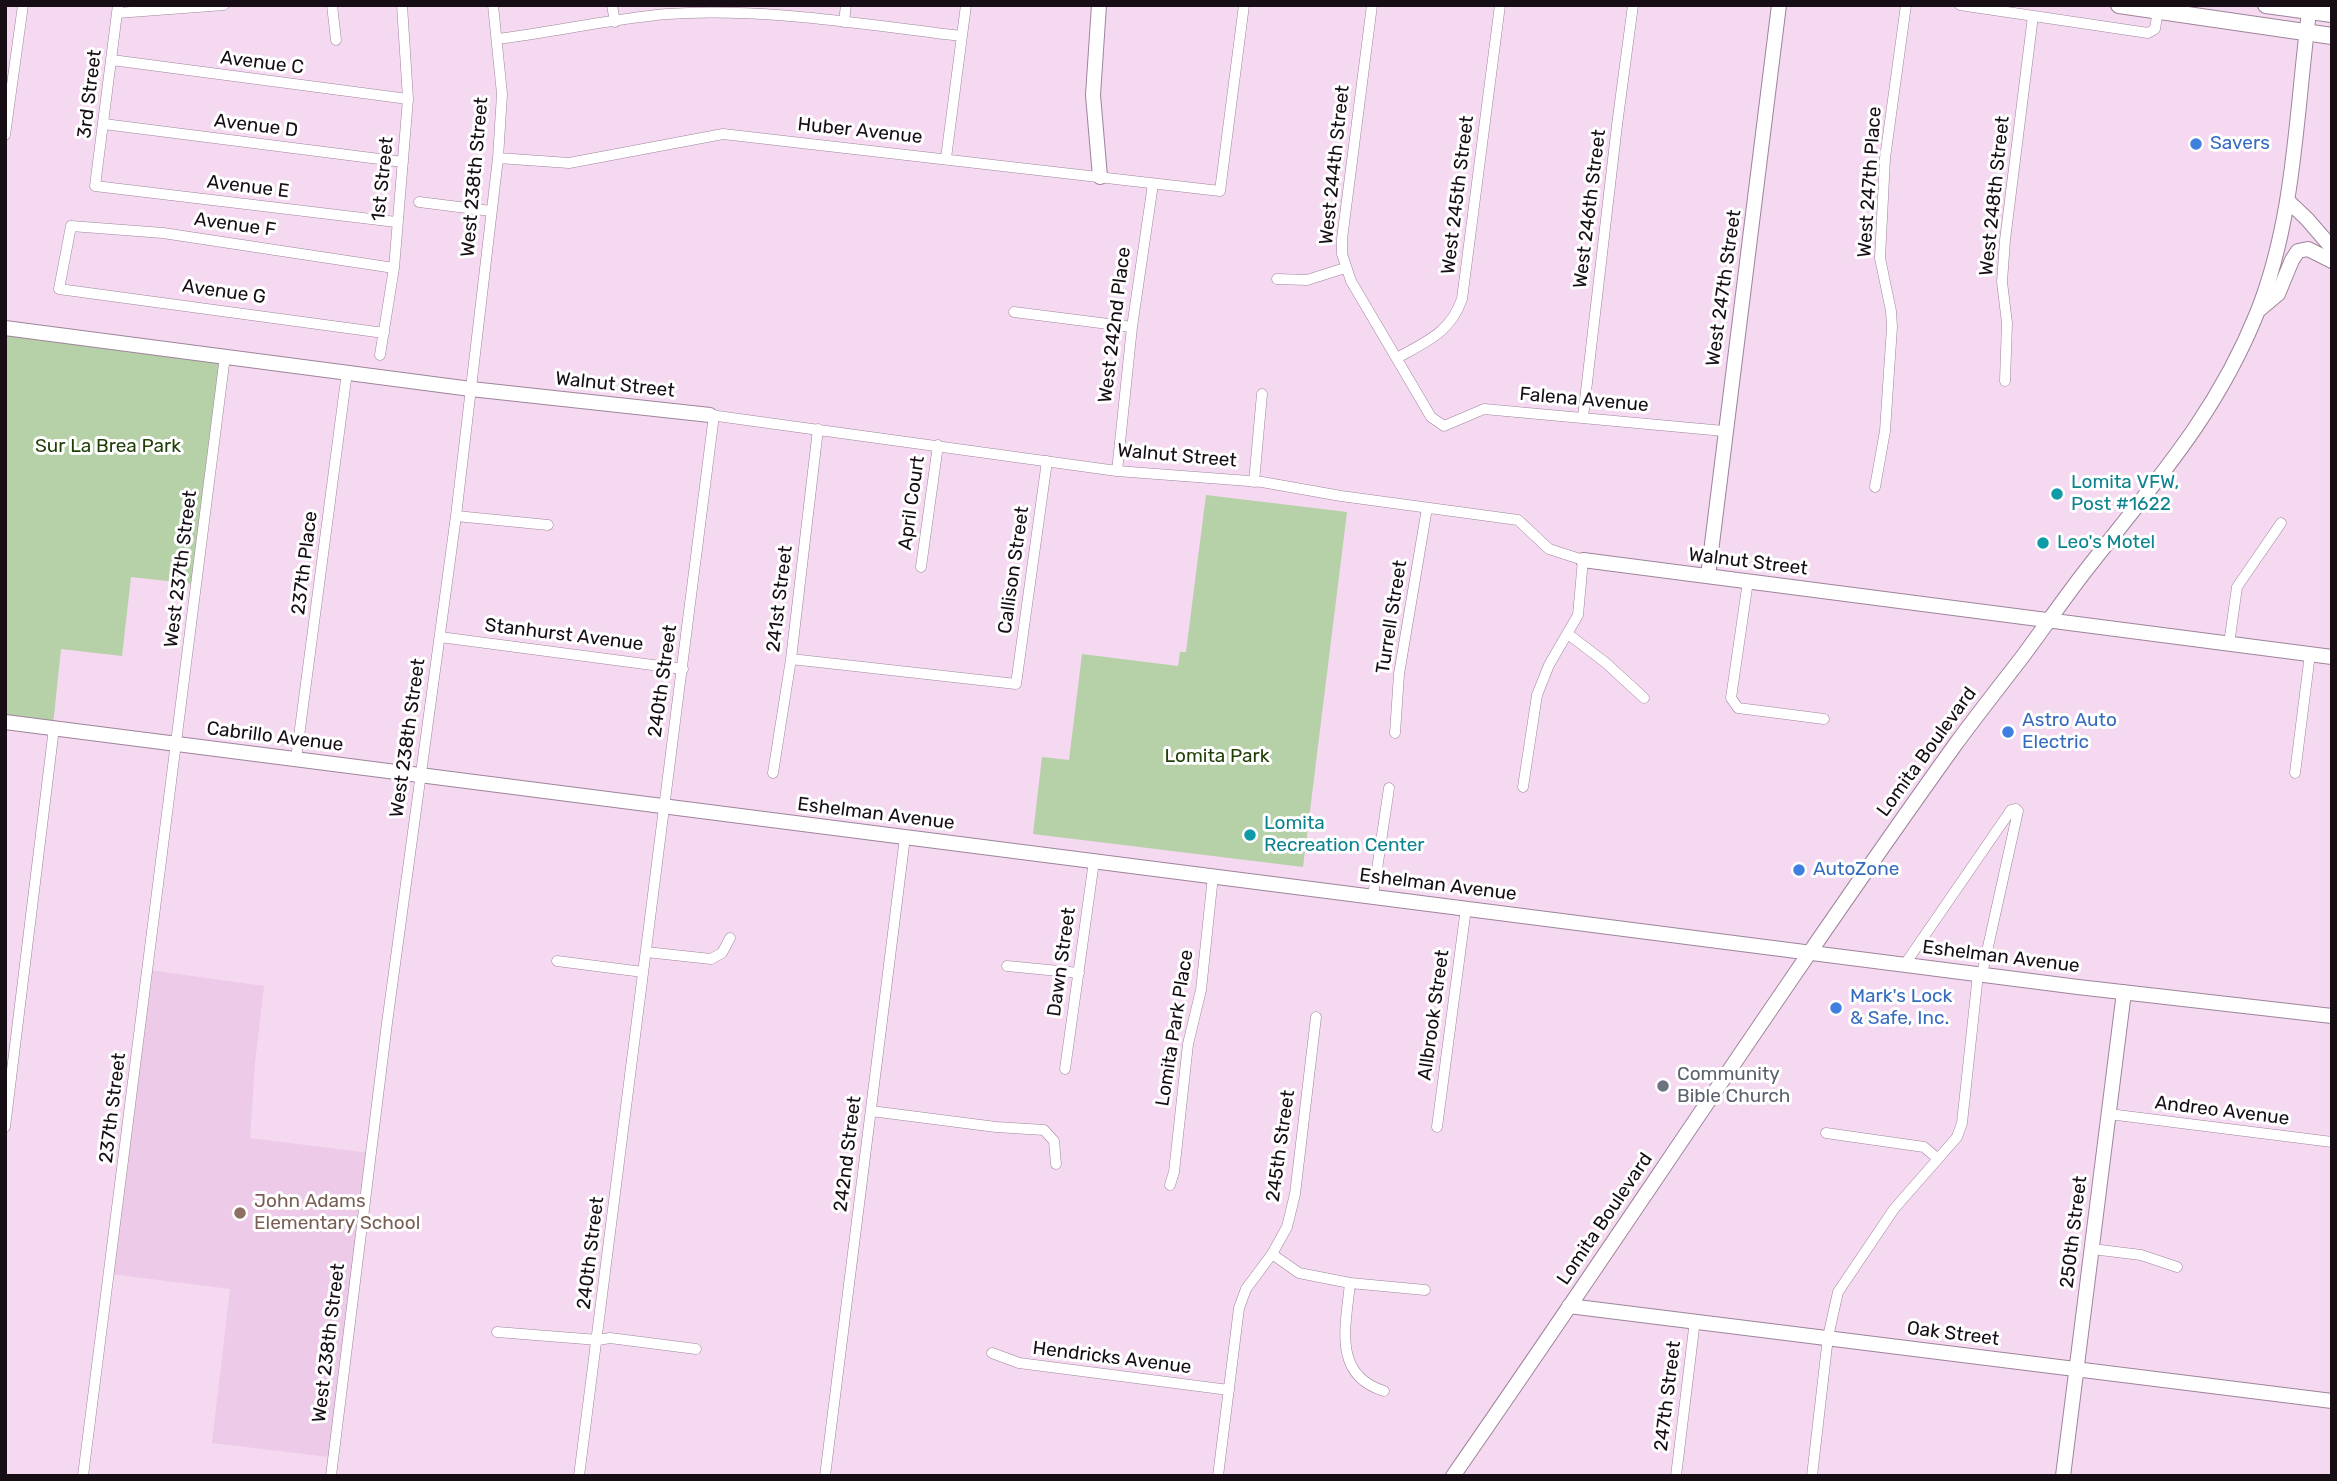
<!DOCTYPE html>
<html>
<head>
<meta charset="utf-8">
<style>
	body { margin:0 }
	#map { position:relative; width:2337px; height:1481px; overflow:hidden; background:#f5d9f1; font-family:Rubik,sans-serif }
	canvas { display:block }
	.frame { position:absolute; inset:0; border:7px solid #160d15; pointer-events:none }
</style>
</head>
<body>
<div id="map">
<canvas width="2337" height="1481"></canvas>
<div class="frame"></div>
</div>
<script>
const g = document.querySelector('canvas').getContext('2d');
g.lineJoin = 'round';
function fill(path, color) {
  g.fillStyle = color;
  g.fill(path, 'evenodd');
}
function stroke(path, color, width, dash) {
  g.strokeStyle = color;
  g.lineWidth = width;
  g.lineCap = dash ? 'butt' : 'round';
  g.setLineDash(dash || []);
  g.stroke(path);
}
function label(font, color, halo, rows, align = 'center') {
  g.font = font + ' Rubik,sans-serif';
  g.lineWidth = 6;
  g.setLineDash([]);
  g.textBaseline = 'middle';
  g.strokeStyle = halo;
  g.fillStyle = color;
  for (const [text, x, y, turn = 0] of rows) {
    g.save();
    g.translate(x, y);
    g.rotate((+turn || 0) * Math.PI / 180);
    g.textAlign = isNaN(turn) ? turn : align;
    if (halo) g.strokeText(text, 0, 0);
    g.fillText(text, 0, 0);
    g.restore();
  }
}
const built = new Path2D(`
	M 149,970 L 264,986 L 255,1063 L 250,1138 L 370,1153 L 329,1457 L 212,1443 L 230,1289 L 111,1274 Z`);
const green = new Path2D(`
	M 5,329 L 222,358 L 195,584 L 131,577 L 122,656 L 61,649 L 53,725 L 5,719 Z
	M 1206,495 L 1347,512 L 1303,867 L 1033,834 L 1042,757 L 1069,760 L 1082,654 L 1178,666 L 1180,652 L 1186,652 Z`);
const street = new Path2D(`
	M 118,5 L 95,186 L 396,222
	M 332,5 L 336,40
	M 612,5 L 615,22
	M 1372,5 L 1342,239 L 1342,254 L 1351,281 L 1431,417 L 1444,426 L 1484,409 L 1724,431
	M 1960,5 L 2148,33 L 2155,29 L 2158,10
	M 117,13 L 224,5
	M 844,22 L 846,5
	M 497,39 C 554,32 610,19 667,14 C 761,7 868,25 961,36
	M 112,60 L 408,99
	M 104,124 L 403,162
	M 5,135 L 23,5
	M 498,158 L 569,163 L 723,134 L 1220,191 L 1244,5
	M 946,158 L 966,5
	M 419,202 L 491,211
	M 1277,279 L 1307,280 L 1345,268
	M 1014,312 L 1132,327
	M 384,333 L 59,289 L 71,226 L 163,233 L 394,268
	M 380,355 L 394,268 L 408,99 L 402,5
	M 1397,358 C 1427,341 1450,333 1462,299 L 1500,5
	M 2005,381 L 2007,323 L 2002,282 L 2005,240 L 2033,16
	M 710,415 L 1117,471 L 1262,482 L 1341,496 L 1518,520 L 1549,549 L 1583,560 L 1578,615 L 1549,665 L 1537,695 L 1523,787
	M 1583,417 L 1617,125 L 1633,5
	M 1117,471 L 1132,327 L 1153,184
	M 1254,482 L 1262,394
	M 1875,487 L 1885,431 L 1892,327 L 1891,311 L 1880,258 L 1885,158 L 1906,5
	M 456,516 L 548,525
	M 921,567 L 938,445
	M 1748,581 L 1731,698 L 1738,708 L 1824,719
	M 1568,634 L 1606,663 L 1644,698
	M 440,637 L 683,669
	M 2229,644 L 2237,587 L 2281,523
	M 791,659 L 1016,684 L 1047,461
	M 1395,733 L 1399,674 L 1427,508
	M 296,759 L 347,372
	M 773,773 L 791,659 L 818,429
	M 2295,773 L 2310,654
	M 1373,896 L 1389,788
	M 646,952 L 711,959 L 722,953 L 730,938
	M 557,961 L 643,972
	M 1905,964 L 2011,810 L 2016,809 L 2018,811 L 1982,974
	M 1007,966 L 1079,973
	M 1065,1069 L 1094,861
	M 871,1111 L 996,1127 L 1044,1130 L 1054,1141 L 1056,1164
	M 2109,1114 L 2332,1142
	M 5,1127 L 54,728
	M 1437,1127 L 1466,908
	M 1826,1133 L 1924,1147 L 1938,1159
	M 1170,1185 L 1174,1172 L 1188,1044 L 1201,990 L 1213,876
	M 2092,1249 L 2141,1255 L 2177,1267
	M 1272,1254 L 1299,1273 L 1350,1283 L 1425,1290
	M 1350,1283 C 1346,1325 1332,1375 1384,1391
	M 497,1332 L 598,1340 L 610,1338 L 696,1349
	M 992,1353 L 1019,1363 L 1229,1390
	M 83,1476 L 225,356
	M 331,1476 L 387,1023 L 456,516 L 498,158 L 502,94 L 493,5
	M 579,1476 L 714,415
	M 825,1476 L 905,837
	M 1218,1476 L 1239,1308 L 1246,1289 L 1272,1254 L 1287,1227 L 1295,1194 L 1316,1017
	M 1676,1476 L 1695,1320
	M 1812,1476 L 1828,1337 L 1838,1292 L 1894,1209 L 1957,1137 L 1962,1123 L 1978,974`);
const secondary = new Path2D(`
	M 1099,5 L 1093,95 L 1100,177
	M 2287,200 L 2307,219 L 2332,248
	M 2259,310 L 2278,294 L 2292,260 L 2298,251 L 2308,249 L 2332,261
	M 5,328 L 471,389 L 710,415
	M 1583,560 L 2332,657
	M 1708,576 L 1779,5
	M 5,722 L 2078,987 L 2332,1016
	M 1569,1306 L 2332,1401
	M 1453,1476 C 1622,1233 1783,985 1955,745 C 1977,715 2000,686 2023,656 C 2046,625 2067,594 2090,565 C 2156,481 2217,413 2257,313 C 2296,216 2296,107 2310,5
	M 2063,1476 L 2124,992`);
const primary = new Path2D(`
	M 2119,5 L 2332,36
	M 2266,5 L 2332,14`);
const markers = [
	[2196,144,7,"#3f7fe0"],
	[2057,494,7,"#0f9aa8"],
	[2043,543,7,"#0f9aa8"],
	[2008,732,7,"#3f7fe0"],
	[1250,835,7,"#0f9aa8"],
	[1799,870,7,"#3f7fe0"],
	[1836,1008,7,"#3f7fe0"],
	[1663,1086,7,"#6b7280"],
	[240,1213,7,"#8d6e63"]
];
const streetNames = [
	["Avenue C",262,63,7],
	["3rd Street",90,94,-83],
	["Avenue D",256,126,7],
	["Huber Avenue",860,131,6],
	["West 244th Street",1335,165,-84],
	["West 238th Street",475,177,-85],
	["1st Street",383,179,-84],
	["West 247th Place",1870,182,-86],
	["Avenue E",248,187,7],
	["West 245th Street",1458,195,-83],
	["West 248th Street",1995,196,-84],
	["West 246th Street",1590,209,-83],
	["Avenue F",235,225,8],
	["West 247th Street",1724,288,-82],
	["Avenue G",224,292,8],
	["West 242nd Place",1115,325,-83],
	["Walnut Street",615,385,6],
	["Falena Avenue",1584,400,5],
	["Walnut Street",1177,456,5],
	["April Court",912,503,-82],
	["Walnut Street",1748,562,7],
	["237th Place",305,563,-83],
	["West 237th Street",181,569,-83],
	["Callison Street",1014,570,-82],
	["241st Street",780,599,-83],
	["Turrell Street",1392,617,-81],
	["Stanhurst Avenue",564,635,7],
	["240th Street",663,681,-82],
	["Cabrillo Avenue",275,737,7],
	["West 238th Street",408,738,-82],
	["Lomita Boulevard",1927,752,-54],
	["Eshelman Avenue",876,814,7],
	["Eshelman Avenue",1438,885,7],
	["Eshelman Avenue",2001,957,7],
	["Dawn Street",1062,962,-82],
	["Allbrook Street",1434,1015,-82],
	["Lomita Park Place",1175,1028,-81],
	["237th Street",113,1108,-83],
	["Andreo Avenue",2222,1111,7],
	["245th Street",1281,1146,-82],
	["242nd Street",848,1154,-83],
	["Lomita Boulevard",1605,1219,-56],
	["250th Street",2074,1232,-83],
	["240th Street",591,1253,-83],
	["Oak Street",1953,1334,7],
	["West 238th Street",329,1343,-83],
	["Hendricks Avenue",1112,1358,7],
	["247th Street",1668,1396,-83]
];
const shopNames = [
	["Savers",2210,144],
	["Astro Auto",2022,721],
	["Electric",2022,743],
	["AutoZone",1813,870],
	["Mark's Lock",1850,997],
	["& Safe, Inc.",1850,1019]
];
const parkNames = [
	["Sur La Brea Park",108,447],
	["Lomita Park",1217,757]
];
const cultureNames = [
	["Lomita VFW,",2071,483],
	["Post #1622",2071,505],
	["Leo's Motel",2057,543],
	["Lomita",1264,824],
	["Recreation Center",1264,846]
];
const worshipNames = [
	["Community",1677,1075],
	["Bible Church",1677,1097]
];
const educationNames = [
	["John Adams",254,1202],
	["Elementary School",254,1224]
];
fill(built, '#eccae8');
fill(green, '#b6d0a8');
stroke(street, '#9e849b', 11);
stroke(secondary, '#9e849b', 16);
stroke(primary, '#9e849b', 18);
stroke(street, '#fff', 10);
stroke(secondary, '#fff', 14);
stroke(primary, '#fff', 16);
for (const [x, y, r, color] of markers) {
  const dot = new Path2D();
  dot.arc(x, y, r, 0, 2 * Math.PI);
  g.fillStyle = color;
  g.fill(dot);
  stroke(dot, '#fff', 2.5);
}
label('19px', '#160d15', '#fff', streetNames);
label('19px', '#366cbe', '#fff', shopNames, 'left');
label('19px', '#1f3e05', '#fff', parkNames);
label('19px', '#0d838f', '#fff', cultureNames, 'left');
label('19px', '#5b616d', '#fff', worshipNames, 'left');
label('19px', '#785e54', '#fff', educationNames, 'left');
</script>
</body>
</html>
